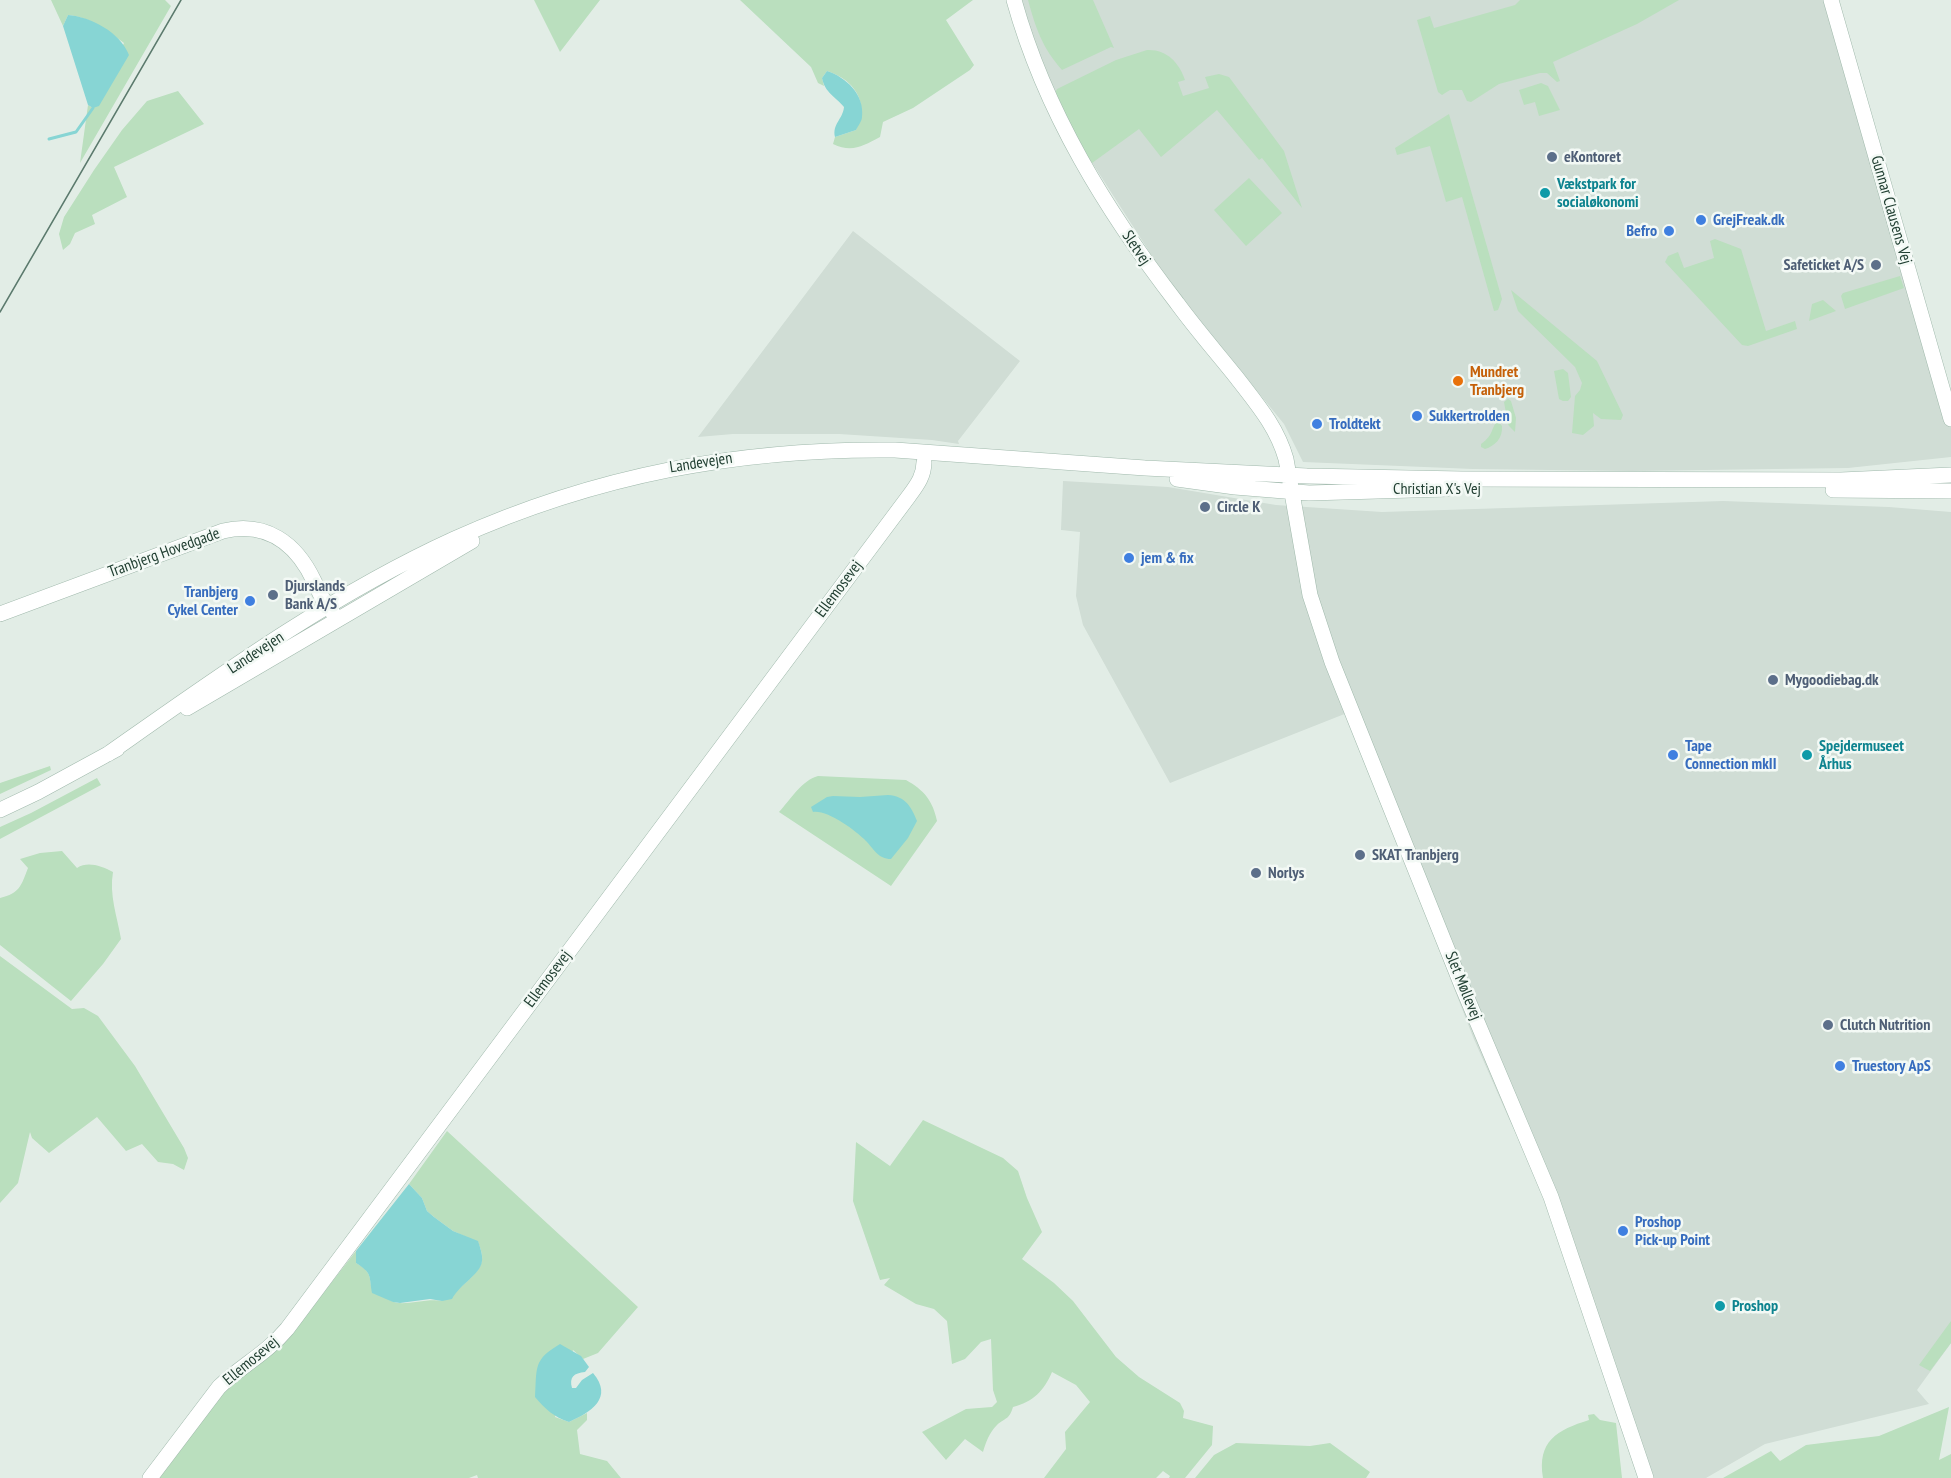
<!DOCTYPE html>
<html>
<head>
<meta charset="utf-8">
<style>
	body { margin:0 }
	canvas { display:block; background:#e2ede6 }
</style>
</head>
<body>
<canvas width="1951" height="1478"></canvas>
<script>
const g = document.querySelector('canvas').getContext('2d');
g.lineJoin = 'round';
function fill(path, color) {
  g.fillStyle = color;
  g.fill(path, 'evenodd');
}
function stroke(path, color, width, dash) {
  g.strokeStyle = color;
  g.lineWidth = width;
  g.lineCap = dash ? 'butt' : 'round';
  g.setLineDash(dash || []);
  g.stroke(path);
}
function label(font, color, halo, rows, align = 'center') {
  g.font = font + ' "PT Sans Narrow",sans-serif';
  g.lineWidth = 5;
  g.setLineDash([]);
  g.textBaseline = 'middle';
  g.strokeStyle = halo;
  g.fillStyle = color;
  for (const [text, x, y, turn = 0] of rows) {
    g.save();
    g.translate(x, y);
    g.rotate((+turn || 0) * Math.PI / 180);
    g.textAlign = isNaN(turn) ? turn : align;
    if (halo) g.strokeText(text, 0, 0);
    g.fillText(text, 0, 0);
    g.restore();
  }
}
const built = new Path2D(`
	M 1021,0 L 1831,0 L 1951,419 L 1951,457 L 1848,468 L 1631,471 L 1473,469 L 1303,462 L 1284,424 L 1172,287 L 1082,147 L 1060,104 L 1031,33 Z
	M 853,231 L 1020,361 L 958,441 L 959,444 L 932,440 L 839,434 L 733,434 L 698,437 Z
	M 1063,481 L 1168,487 L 1276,505 L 1382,512 L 1723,501 L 1889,507 L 1951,512 L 1951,1343 L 1917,1390 L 1929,1404 L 1765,1444 L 1706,1478 L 1641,1478 L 1544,1191 L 1509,1119 L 1473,1037 L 1347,713 L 1170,783 L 1083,625 L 1076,596 L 1080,532 L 1061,530 Z`);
const green = new Path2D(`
	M 51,0 L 165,0 L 171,6 L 80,163 L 88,105 L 93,108 L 124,43 C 107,30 90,17 68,15 L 63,26 Z
	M 534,0 L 600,0 L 560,52 Z
	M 740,0 L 973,0 L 946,20 L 974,65 L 970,70 L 913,108 L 883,122 L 880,137 C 863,146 852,153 833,144 L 835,137 L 856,130 C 858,123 862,112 861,105 C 858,87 843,76 827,71 L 822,78 L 824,86 L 818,83 L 811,67 Z
	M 1028,0 L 1093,0 L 1114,48 L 1111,47 L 1062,70 C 1042,47 1036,29 1028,0 Z
	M 1520,0 L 1679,0 L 1637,24 L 1553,62 L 1560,81 L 1557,82 L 1547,73 L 1540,73 L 1499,84 L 1471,102 L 1467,101 L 1462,90 L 1450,90 L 1442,95 L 1438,92 L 1417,20 L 1430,16 L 1434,28 L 1515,5 Z
	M 1147,50 C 1166,49 1179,62 1185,80 L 1178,82 L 1183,96 L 1209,88 L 1205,77 L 1219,74 L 1229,77 L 1284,151 L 1302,208 L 1262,158 L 1259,160 L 1217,110 L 1161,157 L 1139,129 L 1092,163 L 1082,147 L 1055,93 L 1057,89 L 1116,60 Z
	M 1541,83 L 1548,86 L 1560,110 L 1539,116 L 1535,102 L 1524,105 L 1519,90 Z
	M 178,91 L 204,124 L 114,167 L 127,197 L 92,215 L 95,224 L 75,233 L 70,244 L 63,250 L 59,234 L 64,217 L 94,170 L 122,130 L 147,101 Z
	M 1449,114 L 1502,299 L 1498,310 L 1494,311 L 1462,197 L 1446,202 L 1430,146 L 1397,155 L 1395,148 Z
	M 1249,178 L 1282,213 L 1246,246 L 1214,210 Z
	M 1715,239 L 1741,249 L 1766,331 L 1795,321 L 1797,329 L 1748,346 L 1742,345 L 1665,262 L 1668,256 L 1678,252 L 1684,268 L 1714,258 L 1710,241 Z
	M 1900,276 L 1904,288 L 1845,309 L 1841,296 L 1843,293 Z
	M 1511,290 L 1597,361 L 1623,415 L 1621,420 L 1601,419 L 1593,413 L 1594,426 L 1583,435 L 1572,433 L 1575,396 L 1580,390 L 1582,383 L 1575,367 L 1518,311 Z
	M 1823,300 L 1836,311 L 1809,321 L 1812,304 Z
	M 1563,369 L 1568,373 L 1571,397 L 1568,401 L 1563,401 L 1559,399 L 1554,371 Z
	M 1508,399 L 1511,401 L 1516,418 L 1515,432 L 1509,426 L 1505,418 L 1506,413 L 1504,402 Z
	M 1498,421 L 1502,426 C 1503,438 1495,446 1485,449 L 1481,447 L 1481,444 C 1495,434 1490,428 1498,421 Z
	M 50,766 L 51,770 L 0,794 L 0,783 Z
	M 818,776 L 906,780 C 924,790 933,801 937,821 L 891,886 L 779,812 C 790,800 802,780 818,776 Z
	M 97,778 L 101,785 L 0,839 L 0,827 L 31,813 Z
	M 62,851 L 77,868 C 88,861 101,866 113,872 C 109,895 117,916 121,939 L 103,964 L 71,1001 L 0,945 L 0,898 C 20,893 21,886 28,868 L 20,859 L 40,853 Z
	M 0,956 L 72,1009 L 84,1008 L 98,1016 L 135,1066 L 184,1148 L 188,1158 L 184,1170 L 173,1164 L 158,1162 L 142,1144 L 126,1151 L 97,1117 L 49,1153 L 32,1138 L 30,1132 L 18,1183 L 0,1203 Z
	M 923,1120 L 1003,1158 L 1018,1171 L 1027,1198 L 1042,1232 L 1022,1259 L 1054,1283 L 1073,1301 L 1116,1357 L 1139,1377 L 1180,1403 L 1184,1411 L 1183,1418 L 1213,1426 L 1212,1445 L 1185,1478 L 1169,1478 L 1170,1476 L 1163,1471 L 1156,1478 L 1044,1478 L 1066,1449 L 1065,1432 L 1090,1402 L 1076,1385 L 1052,1372 C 1044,1391 1033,1402 1013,1407 C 1009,1420 1006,1417 997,1425 C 989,1433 986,1442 983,1452 L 965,1439 L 946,1460 L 922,1432 L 966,1409 L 992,1407 L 997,1402 L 993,1390 L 991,1339 L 981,1342 L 965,1359 L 952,1364 L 947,1321 L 934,1309 L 916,1304 L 884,1285 L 890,1278 L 880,1280 L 853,1201 L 856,1142 L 890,1166 Z
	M 447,1131 L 638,1307 L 598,1353 L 583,1359 L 573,1350 L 555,1417 L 569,1422 L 587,1413 L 587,1420 L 577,1430 L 580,1454 L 607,1461 L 621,1478 L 478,1478 L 477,1475 L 469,1478 L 157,1478 L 209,1407 L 236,1379 L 286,1341 L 356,1251 L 356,1263 C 367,1269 370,1273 371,1286 C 378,1291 386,1299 394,1302 C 405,1306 427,1298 442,1301 C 453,1294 481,1273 482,1260 C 483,1255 480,1247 478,1242 L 453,1231 L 434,1217 L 427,1211 L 422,1198 L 409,1184 Z
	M 1951,1321 L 1951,1343 L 1930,1371 L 1919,1365 Z
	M 1949,1407 L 1939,1460 L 1951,1454 L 1951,1478 L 1723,1478 L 1771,1451 L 1780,1461 L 1806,1445 L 1879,1436 Z
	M 1594,1414 L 1600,1420 L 1616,1423 L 1622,1478 L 1543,1478 C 1537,1441 1557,1430 1589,1420 L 1588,1415 Z
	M 1236,1443 L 1310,1446 L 1330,1443 L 1370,1472 L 1366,1478 L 1195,1478 L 1214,1455 Z`);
const water = new Path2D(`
	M 68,15 C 91,17 120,32 129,55 L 99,106 L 93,108 L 88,105 L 63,26 Z
	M 827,71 C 846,77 865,95 862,117 C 862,121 858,126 856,130 L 835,137 C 832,124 843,119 844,107 C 835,96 825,93 822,78 Z
	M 888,795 C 905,796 911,806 917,821 L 908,838 L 891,859 C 878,859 874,849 866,841 C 855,830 828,810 813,812 L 811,807 L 827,797 L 833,796 L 860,797 Z
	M 409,1184 L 422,1198 L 427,1211 L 434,1217 L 453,1231 L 478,1241 C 480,1247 483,1255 482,1261 C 481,1274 459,1285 452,1299 L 442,1301 L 430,1299 L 400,1303 L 393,1302 L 372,1293 C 369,1275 372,1273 356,1263 L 356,1251 Z
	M 560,1344 L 581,1356 L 589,1367 L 585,1372 C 574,1373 569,1377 572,1388 L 576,1388 L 582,1380 L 593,1373 C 614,1398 591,1412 569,1422 C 554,1417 545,1409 535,1397 C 537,1367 533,1360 560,1344 Z`);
const stream = new Path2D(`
	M 49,139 L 76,132 L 93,108`);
const secondary = new Path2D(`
	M 1014,0 C 1045,112 1107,212 1177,303 C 1196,329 1217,353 1237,378 C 1257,404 1277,427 1286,459 L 1310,595 L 1332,662 L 1462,986 L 1551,1197 L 1646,1478
	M 1831,0 L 1951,419
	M 1177,479 L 1235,487 L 1309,493 L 1446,489
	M 1833,490 L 1951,491
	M 0,614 L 223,531 C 266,521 296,543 314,581 C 320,593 323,603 333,613
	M 187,708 L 472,541
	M 108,754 C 219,676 331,595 454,539 C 596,475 740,448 895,450 L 1145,468 L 1307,476 L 1462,479 L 1841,480 L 1951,475
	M 0,810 L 38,792 L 117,749
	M 150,1478 L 219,1387 C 242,1365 266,1354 287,1329 L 909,496 C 917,485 924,476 924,462`);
const tram = new Path2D(`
	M 0,312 L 181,0`);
const markers = [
	[1552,157,6,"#5c6f8a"],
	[1545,193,6,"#0f9aa8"],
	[1701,220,6,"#3f7fe0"],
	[1669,231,6,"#3f7fe0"],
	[1876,265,6,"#5c6f8a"],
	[1458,381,6,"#e8710a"],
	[1417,416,6,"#3f7fe0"],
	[1317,424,6,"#3f7fe0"],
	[1205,507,6,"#5c6f8a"],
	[1129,558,6,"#3f7fe0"],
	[273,595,6,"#5c6f8a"],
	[250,601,6,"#3f7fe0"],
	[1773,680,6,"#5c6f8a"],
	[1673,755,6,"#3f7fe0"],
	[1807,755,6,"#0f9aa8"],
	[1360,855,6,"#5c6f8a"],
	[1256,873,6,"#5c6f8a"],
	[1828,1025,6,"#5c6f8a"],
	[1840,1066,6,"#3f7fe0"],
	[1623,1231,6,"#3f7fe0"],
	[1720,1306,6,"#0f9aa8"]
];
const serviceNames = [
	["eKontoret",1564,157],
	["Safeticket A/S",1864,265,"right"],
	["Circle K",1217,507],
	["Djurslands",285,586],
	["Bank A/S",285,604],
	["Mygoodiebag.dk",1785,680],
	["SKAT Tranbjerg",1372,855],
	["Norlys",1268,873],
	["Clutch Nutrition",1840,1025]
];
const cultureNames = [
	["Vækstpark for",1557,184],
	["socialøkonomi",1557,202],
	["Spejdermuseet",1819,746],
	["Århus",1819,764],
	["Proshop",1732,1306]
];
const streetNames = [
	["Gunnar Clausens Vej",1891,210,74],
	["Sletvej",1136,248,56],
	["Landevejen",701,463,-9],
	["Christian X's Vej",1437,489],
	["Tranbjerg Hovedgade",164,553,-20],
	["Ellemosevej",839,589,-53],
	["Landevejen",256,653,-33],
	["Ellemosevej",548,979,-53],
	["Slet Møllevej",1463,986,68],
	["Ellemosevej",251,1361,-40]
];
const shopNames = [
	["GrejFreak.dk",1713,220],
	["Befro",1657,231,"right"],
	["Sukkertrolden",1429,416],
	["Troldtekt",1329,424],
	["jem & fix",1141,558],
	["Tranbjerg",238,592,"right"],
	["Cykel Center",238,610,"right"],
	["Tape",1685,746],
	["Connection mkII",1685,764],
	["Truestory ApS",1852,1066],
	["Proshop",1635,1222],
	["Pick-up Point",1635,1240]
];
const foodNames = [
	["Mundret",1470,372],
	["Tranbjerg",1470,390]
];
fill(built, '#d0ddd5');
fill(green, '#badfbe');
fill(water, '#87d5d4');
stroke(stream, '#87d5d4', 3);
stroke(secondary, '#a0b9ac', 16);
stroke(secondary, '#fff', 15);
stroke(tram, '#5b7a6d', 1.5);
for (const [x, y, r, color] of markers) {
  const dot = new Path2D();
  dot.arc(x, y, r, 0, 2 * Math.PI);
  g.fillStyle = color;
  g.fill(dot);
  stroke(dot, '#f3f9f5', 2);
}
label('bold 16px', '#4e5e75', '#f3f9f5', serviceNames, 'left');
label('bold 16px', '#0d838f', '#f3f9f5', cultureNames, 'left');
label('16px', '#213f32', '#f3f9f5', streetNames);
label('bold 16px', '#366cbe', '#f3f9f5', shopNames, 'left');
label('bold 16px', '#c56008', '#f3f9f5', foodNames, 'left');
</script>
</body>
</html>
